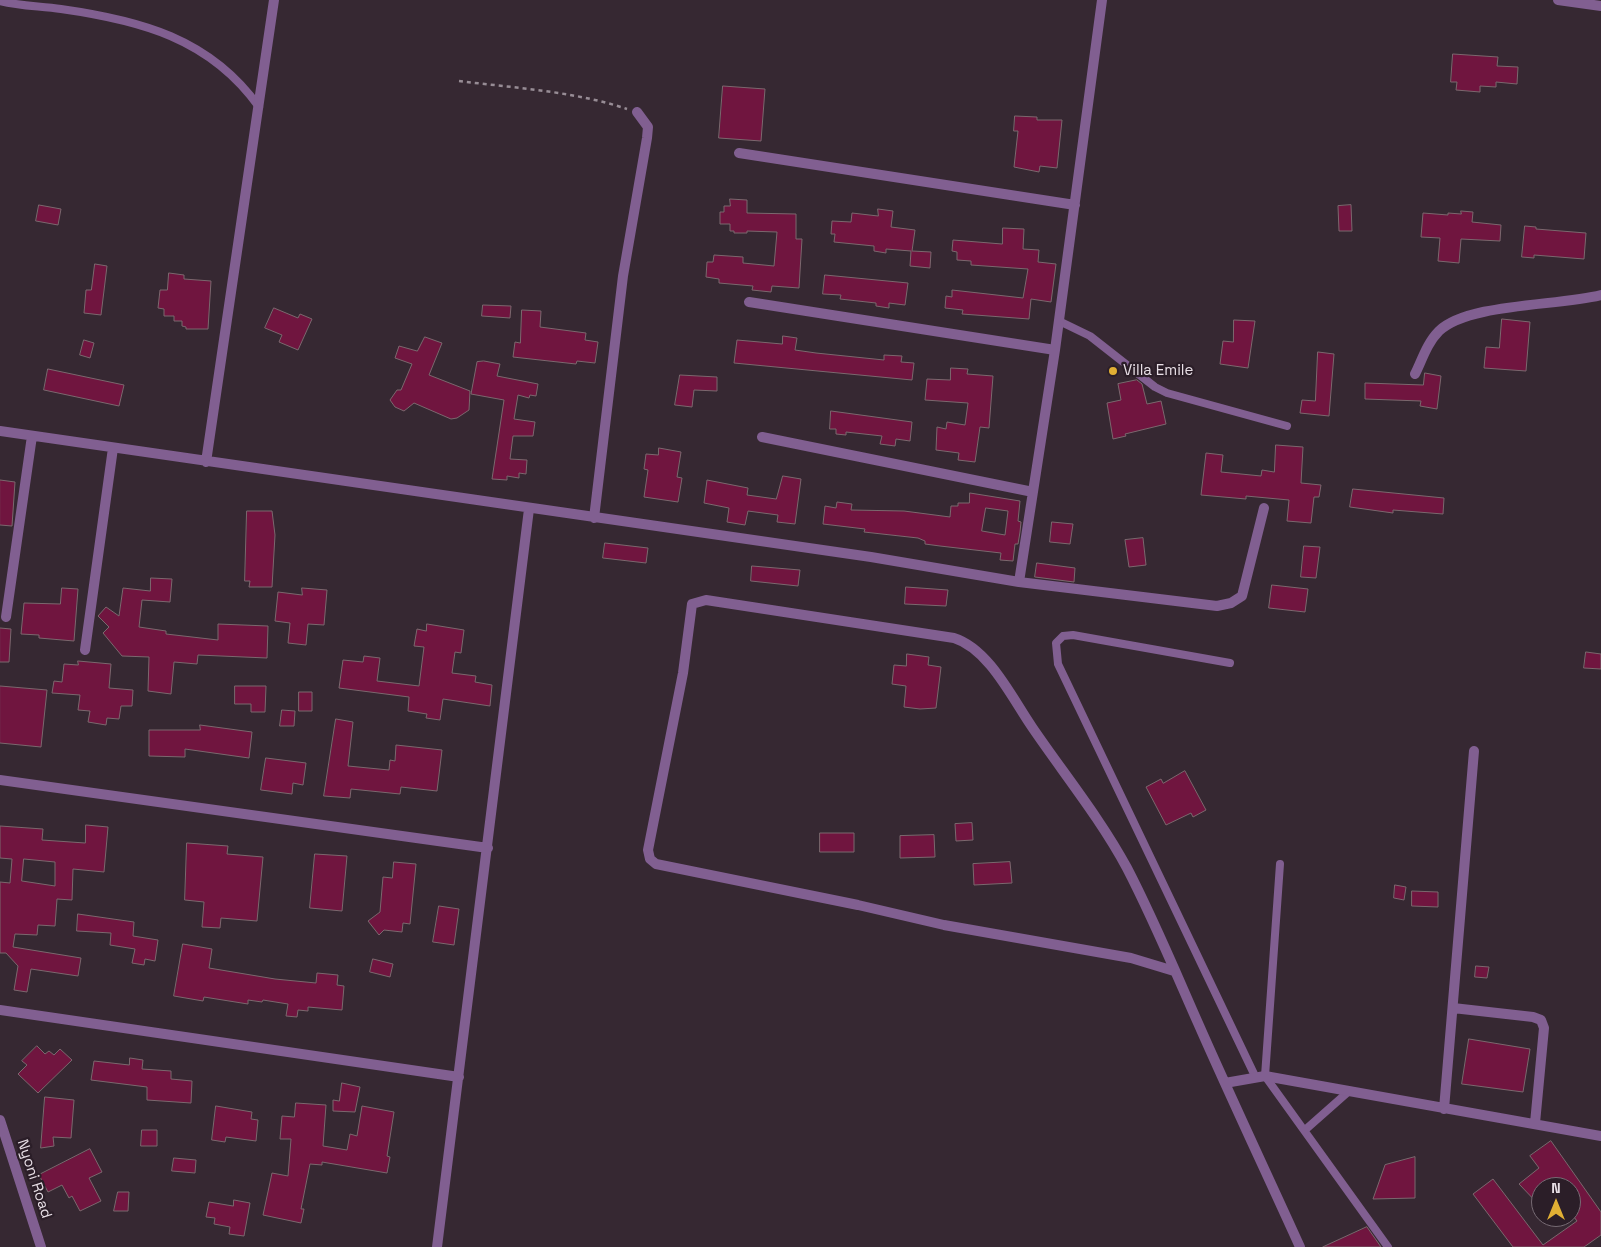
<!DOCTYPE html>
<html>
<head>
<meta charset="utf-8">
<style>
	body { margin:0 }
	#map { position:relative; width:1601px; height:1247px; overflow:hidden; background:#362832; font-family:"Space Grotesk",sans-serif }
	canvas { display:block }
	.north { position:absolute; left:1531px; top:1177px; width:50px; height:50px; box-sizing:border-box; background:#2b1e28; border:1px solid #776b74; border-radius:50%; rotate:0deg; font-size:14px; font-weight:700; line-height:20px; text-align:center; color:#e8dfe6 }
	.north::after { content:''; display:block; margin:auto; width:18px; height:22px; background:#e1af34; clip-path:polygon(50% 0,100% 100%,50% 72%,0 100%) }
</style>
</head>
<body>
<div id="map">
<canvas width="1601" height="1247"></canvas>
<div class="north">N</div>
</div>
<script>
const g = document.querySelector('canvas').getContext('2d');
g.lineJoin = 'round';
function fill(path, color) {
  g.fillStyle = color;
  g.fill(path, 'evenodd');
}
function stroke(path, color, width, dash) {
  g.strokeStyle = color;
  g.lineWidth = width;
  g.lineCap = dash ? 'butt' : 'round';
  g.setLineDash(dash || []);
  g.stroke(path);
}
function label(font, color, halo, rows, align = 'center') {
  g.font = font + ' "Space Grotesk",sans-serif';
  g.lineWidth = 4.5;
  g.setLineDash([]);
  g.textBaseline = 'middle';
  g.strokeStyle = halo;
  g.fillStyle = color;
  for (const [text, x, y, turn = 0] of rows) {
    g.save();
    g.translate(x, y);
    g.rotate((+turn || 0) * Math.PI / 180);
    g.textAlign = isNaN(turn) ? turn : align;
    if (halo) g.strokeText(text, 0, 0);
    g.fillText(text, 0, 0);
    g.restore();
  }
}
const building = new Path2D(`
	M 1453,54 L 1498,57 L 1497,66 L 1518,67 L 1517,84 L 1496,82 L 1496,87 L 1480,86 L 1480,92 L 1456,90 L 1457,82 L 1451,82 Z
	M 723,86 L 765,89 L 761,141 L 719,138 Z
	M 1015,116 L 1037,117 L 1037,120 L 1062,120 L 1057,168 L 1040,166 L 1039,172 L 1014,167 L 1018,131 L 1014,131 Z
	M 730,199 L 747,200 L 747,213 L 796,214 L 796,239 L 802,239 L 799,288 L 772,286 L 771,292 L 752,290 L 753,286 L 719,283 L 719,279 L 706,277 L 707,262 L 713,262 L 714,255 L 743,257 L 743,263 L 774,266 L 777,232 L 747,231 L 747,233 L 734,233 L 734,231 L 730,231 L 730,224 L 720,224 L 720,212 L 724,212 L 724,206 L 730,206 Z
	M 39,205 L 61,209 L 58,225 L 36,221 Z
	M 1351,205 L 1352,231 L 1339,231 L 1338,206 Z
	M 878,209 L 893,211 L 891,227 L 915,230 L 912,251 L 931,252 L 930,268 L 910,266 L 911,251 L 886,249 L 886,253 L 874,251 L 874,246 L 834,242 L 835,234 L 831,234 L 832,221 L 851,222 L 852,213 L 878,216 Z
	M 1461,211 L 1473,212 L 1472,222 L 1501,225 L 1500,241 L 1461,239 L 1459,263 L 1438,261 L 1440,238 L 1421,237 L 1423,213 L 1448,215 L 1448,213 L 1461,214 Z
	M 1525,226 L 1536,227 L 1536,229 L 1586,233 L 1584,259 L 1534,255 L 1534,258 L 1522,257 Z
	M 1003,228 L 1024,229 L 1023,249 L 1039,250 L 1038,262 L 1056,264 L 1051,302 L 1031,299 L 1029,319 L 962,314 L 963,310 L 945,308 L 946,296 L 952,297 L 952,290 L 1023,298 L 1028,269 L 971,265 L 971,261 L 957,260 L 957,252 L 952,251 L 953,240 L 1002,244 Z
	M 95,264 L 107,266 L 101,315 L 84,313 L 86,290 L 91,290 Z
	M 169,273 L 184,275 L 184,279 L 211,281 L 208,329 L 186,329 L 186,327 L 182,326 L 182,321 L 174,321 L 174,316 L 164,316 L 164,309 L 158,308 L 160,290 L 167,290 Z
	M 825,275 L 908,283 L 905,305 L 889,303 L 889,308 L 876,306 L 876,303 L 840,299 L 841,295 L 823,294 Z
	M 483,305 L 511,306 L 510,318 L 482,316 Z
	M 274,308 L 298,318 L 300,314 L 312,319 L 298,350 L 279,342 L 282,335 L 265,328 Z
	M 522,310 L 541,311 L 540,327 L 586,333 L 585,340 L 598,342 L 595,363 L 577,361 L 576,364 L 513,357 L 515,342 L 520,343 Z
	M 1502,319 L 1530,322 L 1526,371 L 1484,368 L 1486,347 L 1499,348 Z
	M 1234,320 L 1255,321 L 1248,368 L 1220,364 L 1223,341 L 1233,342 Z
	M 783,336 L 797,338 L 795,350 L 816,353 L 884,360 L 884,355 L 902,356 L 901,362 L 914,363 L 912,380 L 734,363 L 737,340 L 782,344 Z
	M 425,337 L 442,343 L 429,375 L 470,391 L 469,410 L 457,418 L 451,419 L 414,403 L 404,411 L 395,407 L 390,400 L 397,390 L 401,390 L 412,364 L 395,358 L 399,346 L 417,351 Z
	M 84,340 L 94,343 L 90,358 L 80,355 Z
	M 1318,352 L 1334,354 L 1329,416 L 1300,413 L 1302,400 L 1315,401 Z
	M 484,361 L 500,364 L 497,376 L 538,384 L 536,396 L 530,395 L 529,398 L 518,395 L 514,419 L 535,422 L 533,436 L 513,436 L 510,459 L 527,460 L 526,474 L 519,473 L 519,478 L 507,476 L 507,480 L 492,479 L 504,400 L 471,394 L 477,362 Z
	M 951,368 L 968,369 L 967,374 L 993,376 L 989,428 L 980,427 L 975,462 L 958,460 L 959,453 L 936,450 L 937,427 L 946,429 L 947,422 L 965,425 L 968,403 L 925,400 L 927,379 L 950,380 Z
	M 48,369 L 124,385 L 119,406 L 44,390 Z
	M 1425,373 L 1441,376 L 1437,409 L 1420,406 L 1421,401 L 1365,399 L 1365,383 L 1423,385 Z
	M 680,375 L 717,377 L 717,391 L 694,390 L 692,407 L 675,405 Z
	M 1137,380 L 1142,384 L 1147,404 L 1161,401 L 1166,424 L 1125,434 L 1126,436 L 1113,439 L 1107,403 L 1121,400 L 1118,384 Z
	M 831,411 L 912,422 L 910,441 L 896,439 L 895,446 L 880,444 L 882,436 L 846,432 L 846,435 L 836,434 L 836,429 L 830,429 Z
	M 1276,445 L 1303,447 L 1301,483 L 1321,485 L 1319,497 L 1314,497 L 1311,523 L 1287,521 L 1289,500 L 1246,496 L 1246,499 L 1201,495 L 1206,453 L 1223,455 L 1221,472 L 1261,476 L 1262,470 L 1274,472 Z
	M 659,448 L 681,452 L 677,477 L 682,478 L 678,502 L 644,497 L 648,470 L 644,469 L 646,454 L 658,455 Z
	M 783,476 L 801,479 L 795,524 L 777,522 L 778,515 L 748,511 L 745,525 L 727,522 L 729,508 L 704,503 L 707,480 L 748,488 L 747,495 L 776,499 Z
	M 0,480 L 15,482 L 12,526 L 0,525 Z
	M 1353,489 L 1444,498 L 1443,514 L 1393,510 L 1393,513 L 1350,507 Z
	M 970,493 L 1020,501 L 1018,521 L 1021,522 L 1020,532 L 1018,544 L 1015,544 L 1013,561 L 1000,560 L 1001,553 L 940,546 L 925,544 L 925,541 L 918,538 L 864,532 L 865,529 L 823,524 L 825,506 L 836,508 L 837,502 L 852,504 L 851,510 L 904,511 L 950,517 L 951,506 L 958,506 L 958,503 L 969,503 ZM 986,508 L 1008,511 L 1005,535 L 982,531 Z
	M 247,511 L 272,511 L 275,535 L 272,587 L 249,587 L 250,581 L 245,581 Z
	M 1052,522 L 1073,524 L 1070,544 L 1050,542 Z
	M 1143,538 L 1146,565 L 1129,567 L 1125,540 Z
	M 605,543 L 648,548 L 646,563 L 603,558 Z
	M 1304,546 L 1320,547 L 1316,578 L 1301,577 Z
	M 1037,563 L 1075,568 L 1074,582 L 1035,577 Z
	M 752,566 L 800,570 L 798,586 L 751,581 Z
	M 151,578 L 172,579 L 170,602 L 142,600 L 139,627 L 166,631 L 166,634 L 218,640 L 218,624 L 268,626 L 267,658 L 198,655 L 197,664 L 174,662 L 171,694 L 148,691 L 149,657 L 122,656 L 103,633 L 109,627 L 98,616 L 106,607 L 119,616 L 123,588 L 150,591 Z
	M 1272,585 L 1308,589 L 1305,612 L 1269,608 Z
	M 906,587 L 948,590 L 946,606 L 905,604 Z
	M 62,588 L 78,589 L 74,641 L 39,638 L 39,635 L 21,634 L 24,603 L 60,604 Z
	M 302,588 L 327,590 L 324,625 L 308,624 L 306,645 L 288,643 L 290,623 L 275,621 L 278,592 L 302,595 Z
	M 427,624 L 464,630 L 461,653 L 455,652 L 452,673 L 476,676 L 475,682 L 492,685 L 490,706 L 443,699 L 440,720 L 426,718 L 427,714 L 408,711 L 409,697 L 339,688 L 343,660 L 363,662 L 364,656 L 380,658 L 377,681 L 419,686 L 424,647 L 414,646 L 417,629 L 426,631 Z
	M 0,628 L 11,629 L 9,662 L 0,662 Z
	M 1586,652 L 1601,654 L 1601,669 L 1584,668 Z
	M 907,654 L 929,657 L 928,665 L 941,667 L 936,708 L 920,709 L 904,707 L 906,686 L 892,684 L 894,665 L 906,666 Z
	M 78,661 L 111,664 L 109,688 L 133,690 L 132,706 L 121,706 L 119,719 L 107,718 L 106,725 L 88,722 L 90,711 L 78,710 L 80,695 L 52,693 L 54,681 L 62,682 L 64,664 L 78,665 Z
	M 0,686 L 47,690 L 41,747 L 0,743 Z
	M 235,686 L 266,686 L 265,712 L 251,712 L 251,704 L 235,704 Z
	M 299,692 L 312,692 L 312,711 L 299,711 Z
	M 282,710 L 295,711 L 294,726 L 280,726 Z
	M 336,719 L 353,722 L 348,766 L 389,770 L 390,760 L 395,761 L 396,745 L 442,750 L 437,791 L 401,787 L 400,794 L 351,789 L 350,798 L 324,796 Z
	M 200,725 L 252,732 L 249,758 L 185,749 L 185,757 L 149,756 L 149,730 L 200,730 Z
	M 266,758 L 306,763 L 303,785 L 293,783 L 292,794 L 261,790 Z
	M 1185,771 L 1206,810 L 1193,817 L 1191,813 L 1166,825 L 1146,787 L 1161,779 L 1163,783 Z
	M 972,823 L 973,840 L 956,841 L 955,824 Z
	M 86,825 L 108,827 L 104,872 L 73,869 L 72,900 L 57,899 L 55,926 L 38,925 L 37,935 L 15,934 L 13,947 L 81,958 L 78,976 L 31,969 L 27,992 L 14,990 L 18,966 L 6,953 L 0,953 L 0,882 L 10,883 L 12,859 L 0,858 L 0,826 L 43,829 L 42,840 L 85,843 ZM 24,859 L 55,862 L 55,886 L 22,881 Z
	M 820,833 L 854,833 L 854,852 L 820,852 Z
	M 934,835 L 935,857 L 900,858 L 900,836 Z
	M 187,843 L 228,846 L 227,854 L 263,857 L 257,921 L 221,918 L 220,928 L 202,927 L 204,902 L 185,900 Z
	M 315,854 L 347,856 L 342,911 L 310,908 Z
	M 394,862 L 416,864 L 410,924 L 403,923 L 402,932 L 384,930 L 379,935 L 368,921 L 380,912 L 383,877 L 392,878 Z
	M 1010,862 L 1012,883 L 974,885 L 973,864 Z
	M 1395,885 L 1406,887 L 1404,900 L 1394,898 Z
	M 1412,891 L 1438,892 L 1438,907 L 1412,906 Z
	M 439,906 L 459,909 L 454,945 L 433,942 Z
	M 78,914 L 134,922 L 133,936 L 158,940 L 155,961 L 145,959 L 144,965 L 132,963 L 135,949 L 110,945 L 111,933 L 77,931 Z
	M 183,944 L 212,949 L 209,968 L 275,979 L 316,983 L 317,973 L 338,975 L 337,985 L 344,986 L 342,1010 L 308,1007 L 308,1011 L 298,1010 L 297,1017 L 286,1016 L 288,1004 L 263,1000 L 262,1002 L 248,1000 L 248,1004 L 204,997 L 203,1001 L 174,996 Z
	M 373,959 L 393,964 L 390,977 L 370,972 Z
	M 1476,966 L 1489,967 L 1487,978 L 1475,977 Z
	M 1469,1039 L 1530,1049 L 1523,1092 L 1462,1084 Z
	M 37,1046 L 45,1054 L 49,1051 L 54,1055 L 60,1049 L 72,1060 L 38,1093 L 18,1074 L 27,1065 L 22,1061 Z
	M 130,1058 L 143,1060 L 142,1069 L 171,1071 L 171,1079 L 192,1081 L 191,1103 L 147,1100 L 147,1087 L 91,1080 L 94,1061 L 129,1065 Z
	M 342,1083 L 360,1087 L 355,1112 L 333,1111 L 333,1100 L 339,1101 Z
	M 45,1097 L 74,1100 L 71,1138 L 53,1137 L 54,1146 L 41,1148 Z
	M 296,1103 L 326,1105 L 323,1146 L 347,1150 L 350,1134 L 357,1136 L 362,1106 L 394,1112 L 387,1156 L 390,1157 L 387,1173 L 322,1162 L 322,1165 L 310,1164 L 301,1209 L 304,1209 L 301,1223 L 263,1215 L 272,1173 L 288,1176 L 291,1139 L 280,1139 L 282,1116 L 294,1117 Z
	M 216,1106 L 252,1112 L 251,1119 L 258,1120 L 256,1141 L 226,1137 L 225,1142 L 212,1140 Z
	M 142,1130 L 157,1130 L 157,1146 L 141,1146 Z
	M 1551,1141 L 1601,1212 L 1601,1235 L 1584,1247 L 1513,1247 L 1473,1194 L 1493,1179 L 1543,1245 L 1577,1221 L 1571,1213 L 1571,1187 L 1541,1187 L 1541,1207 L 1519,1184 L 1539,1168 L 1530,1156 Z
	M 90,1149 L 102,1172 L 89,1178 L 101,1201 L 80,1211 L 72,1196 L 69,1198 L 62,1185 L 48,1192 L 39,1175 Z
	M 1415,1157 L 1415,1198 L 1373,1199 L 1385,1165 Z
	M 174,1158 L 196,1160 L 195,1173 L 172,1171 Z
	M 118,1192 L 129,1192 L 128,1211 L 114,1211 Z
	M 234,1200 L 250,1203 L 244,1236 L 229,1234 L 230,1227 L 214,1224 L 215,1218 L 206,1217 L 209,1202 L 233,1206 Z
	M 1367,1227 L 1381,1247 L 1323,1247 Z`);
const path = new Path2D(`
	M 459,81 C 514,88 574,91 627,109`);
const service = new Path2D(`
	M 0,1 C 19,6 41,6 61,9 C 139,20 210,38 259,107
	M 1059,321 L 1090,336 L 1155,387 L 1167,393 L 1287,426
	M 1230,663 L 1073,635 L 1063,636 L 1056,643 L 1058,664 L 1255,1076
	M 1280,864 L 1265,1076 L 1388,1247
	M 1305,1130 L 1348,1092`);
const minor = new Path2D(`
	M 1558,0 L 1601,6
	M 739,153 L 1075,205
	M 749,302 L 1055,350
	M 1415,374 C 1422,360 1427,343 1439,331 C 1468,303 1559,306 1601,295
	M 0,431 L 871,557 L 1019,582 L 1055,350 L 1102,0
	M 762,437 L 1033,492
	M 206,462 L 274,0
	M 594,518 L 623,276 L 647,138 L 648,127 L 637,112
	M 1019,582 L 1217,606 L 1231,603 L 1242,596 L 1264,508
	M 6,617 L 32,436
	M 85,650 L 113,448
	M 0,780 L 488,848
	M 1174,971 L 1131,958 L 944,925 L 858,905 L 656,864 L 650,859 L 648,850 L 683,673 L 692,604 L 706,600 L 954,638 C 989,649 1012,698 1032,727 C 1064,774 1100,818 1127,868 C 1153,918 1175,971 1198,1023 C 1231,1098 1266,1172 1300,1247
	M 1453,1008 L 1533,1017 L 1541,1020 L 1544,1028 L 1535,1123
	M 0,1010 L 459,1077
	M 1225,1083 L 1265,1076 L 1601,1136
	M 1444,1109 L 1474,751
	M 0,1120 L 41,1247
	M 437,1247 L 529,509`);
const markers = [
	[1113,371,5,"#e1af34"]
];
const poiNames = [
	["Villa Emile",1123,371]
];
const streetNames = [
	["Nyoni Road",34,1179,72]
];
fill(building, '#70153f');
stroke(building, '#7b686e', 1);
stroke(path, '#978c95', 2.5, [4, 4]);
stroke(service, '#815f91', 8);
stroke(minor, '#815f91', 10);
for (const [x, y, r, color] of markers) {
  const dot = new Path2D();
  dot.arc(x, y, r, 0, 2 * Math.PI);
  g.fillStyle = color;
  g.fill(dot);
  stroke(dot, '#2b1e28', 2);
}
label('15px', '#e8dfe6', '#2b1e28', poiNames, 'left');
label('15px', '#e8dfe6', '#2b1e28', streetNames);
</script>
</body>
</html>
